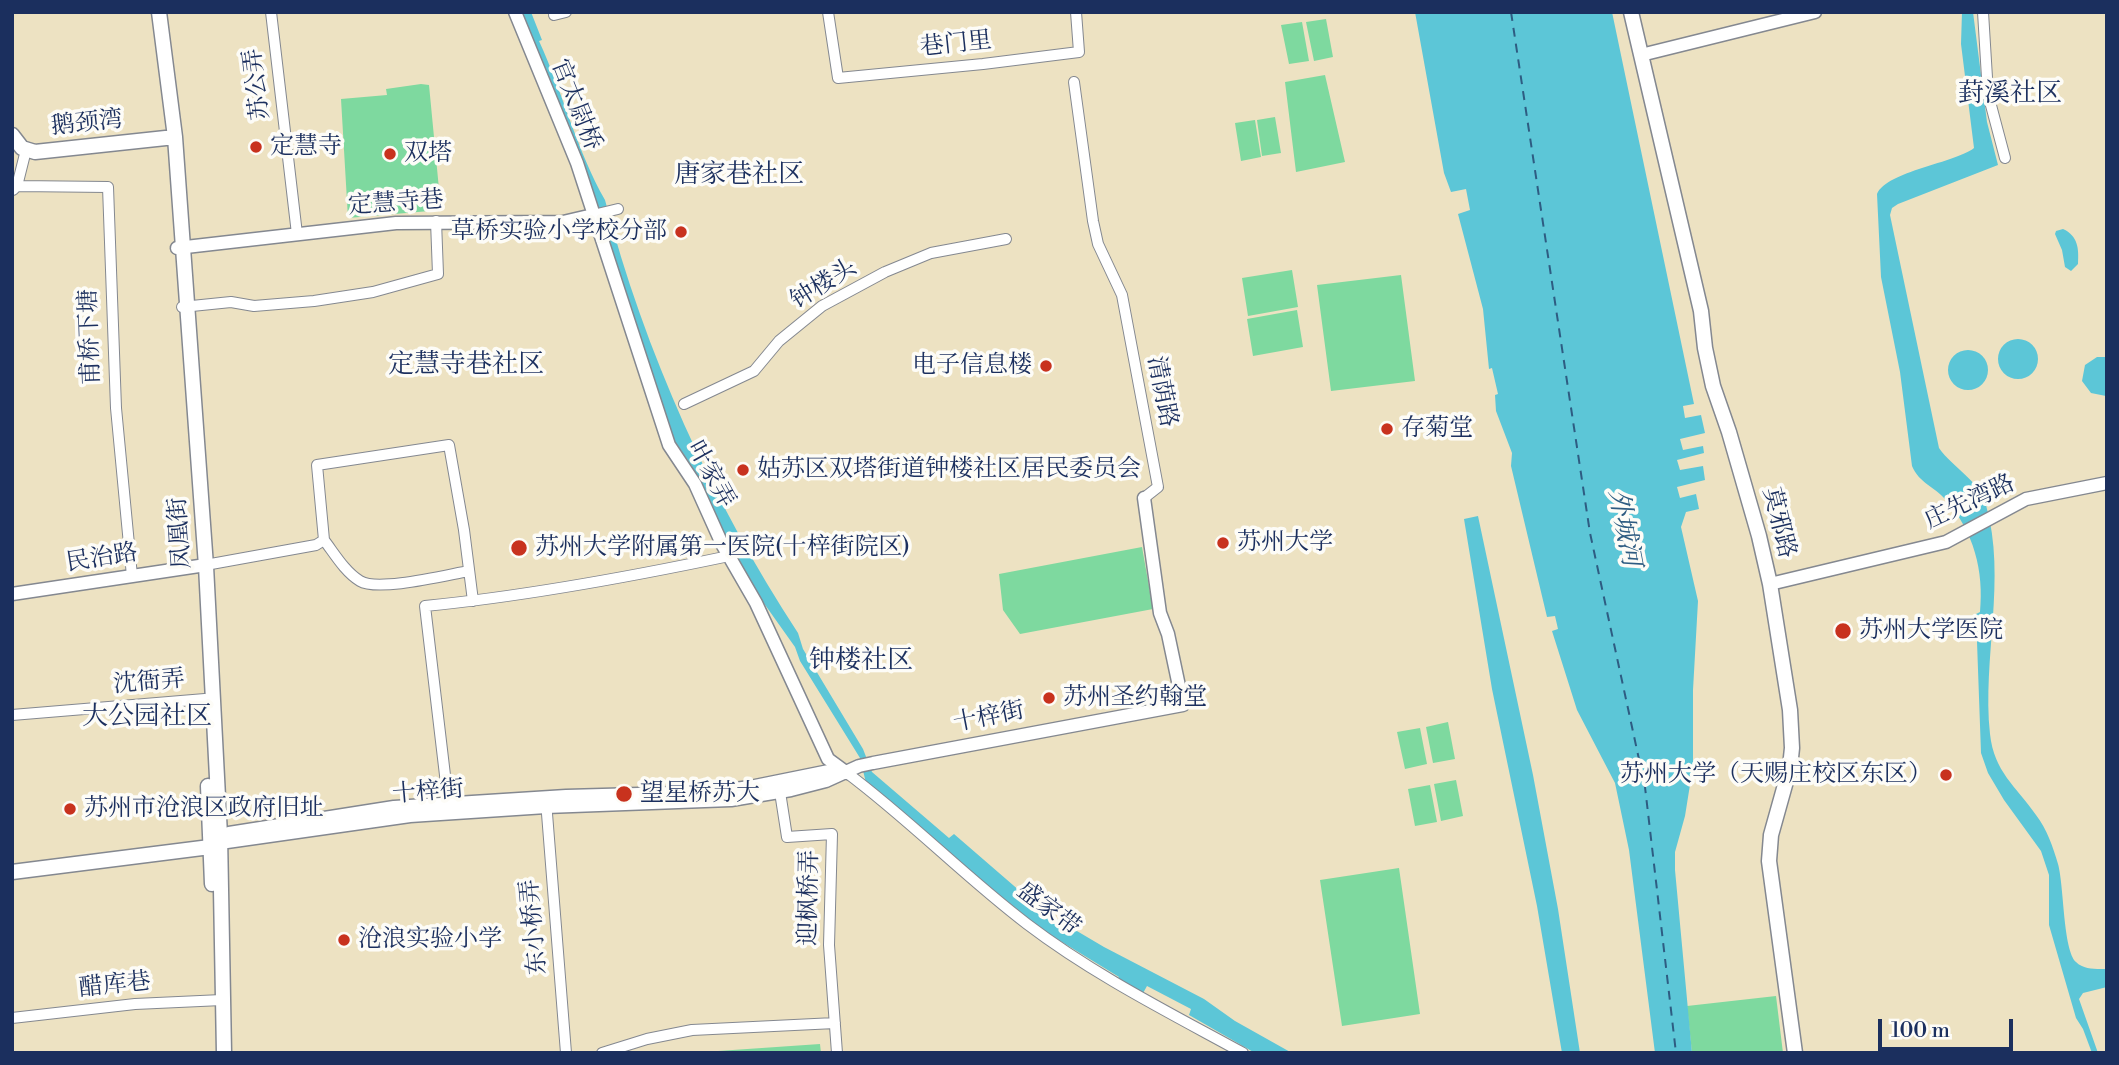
<!DOCTYPE html>
<html>
<head>
<meta charset="utf-8">
<style>
	body { margin:0 }
	#map { position:relative; width:2119px; height:1065px; overflow:hidden; background:#ede2c2; font-family:"Libre Bodoni",serif }
	canvas { display:block }
	.frame { position:absolute; inset:0; border:14px solid #1b2f5e; pointer-events:none }
	.scale { position:absolute; left:1878px; top:1019px; width:135px; height:32px; box-sizing:border-box; border:4px solid #1b2f5e; border-top:0; padding-left:9px; font-size:21px; line-height:24px; white-space:nowrap; color:#1b2f5e; -webkit-text-stroke:5px #fdfcf7; paint-order:stroke }
</style>
</head>
<body>
<div id="map">
<canvas width="2119" height="1065"></canvas>
<div class="frame"></div>
<div class="scale">100 m</div>
</div>
<script>
const g = document.querySelector('canvas').getContext('2d');
g.lineJoin = 'round';
function fill(path, color) {
  g.fillStyle = color;
  g.fill(path, 'evenodd');
}
function stroke(path, color, width, dash) {
  g.strokeStyle = color;
  g.lineWidth = width;
  g.lineCap = dash ? 'butt' : 'round';
  g.setLineDash(dash || []);
  g.stroke(path);
}
function label(font, color, halo, rows, align = 'center') {
  g.font = font + ' "Libre Bodoni","Noto Serif SC",serif';
  g.lineWidth = 7;
  g.setLineDash([]);
  g.textBaseline = 'middle';
  g.strokeStyle = halo;
  g.fillStyle = color;
  for (const [text, x, y, turn = 0] of rows) {
    g.save();
    g.translate(x, y);
    g.rotate((+turn || 0) * Math.PI / 180);
    g.textAlign = isNaN(turn) ? turn : align;
    if (halo) g.strokeText(text, 0, 0);
    g.fillText(text, 0, 0);
    g.restore();
  }
}
const green = new Path2D(`
	M 1326,19 L 1333,57 L 1314,61 L 1306,22 Z
	M 1302,22 L 1309,61 L 1289,64 L 1281,25 Z
	M 1325,75 L 1345,162 L 1296,172 L 1285,82 Z
	M 421,84 L 429,85 L 441,210 L 348,218 L 341,99 L 387,95 L 386,89 Z
	M 1275,117 L 1281,153 L 1262,156 L 1257,120 Z
	M 1255,120 L 1261,157 L 1241,161 L 1235,123 Z
	M 1292,270 L 1298,307 L 1248,316 L 1242,278 Z
	M 1401,275 L 1415,381 L 1331,391 L 1317,285 Z
	M 1297,310 L 1303,347 L 1253,356 L 1247,319 Z
	M 1142,547 L 1153,609 L 1020,634 L 1003,610 L 999,574 Z
	M 1448,722 L 1455,759 L 1433,763 L 1426,727 Z
	M 1420,728 L 1427,764 L 1405,769 L 1397,732 Z
	M 1456,780 L 1463,816 L 1441,821 L 1434,784 Z
	M 1430,785 L 1437,822 L 1415,826 L 1408,789 Z
	M 1399,868 L 1420,1014 L 1342,1026 L 1320,880 Z
	M 1776,996 L 1783,1053 L 1692,1053 L 1687,1006 Z
	M 820,1044 L 821,1053 L 689,1053 Z`);
const water = new Path2D(`
	M 520,12 L 531,12 L 542,40 L 539,41 C 563,93 577,151 605,200 C 644,351 713,503 798,633 L 803,649 L 863,749 L 872,772 L 949,838 L 954,834 L 1043,911 L 1104,947 L 1204,999 L 1235,1021 L 1292,1053 L 1255,1053 L 1189,1015 L 1191,1009 L 1147,986 L 1142,995 L 1117,981 L 1119,977 L 1044,931 L 955,859 L 892,802 L 866,783 L 860,758 L 800,661 L 795,647 L 736,564 L 691,465 L 674,440 L 651,387 Z
	M 1415,12 L 1612,12 L 1694,404 L 1683,406 L 1685,418 L 1701,415 L 1705,433 L 1680,439 L 1683,450 L 1703,446 L 1704,453 L 1677,460 L 1680,470 L 1703,466 L 1705,480 L 1677,487 L 1680,498 L 1696,494 L 1699,509 L 1686,512 L 1681,527 L 1698,601 L 1693,690 L 1693,766 L 1685,816 L 1675,852 L 1675,870 L 1692,1053 L 1655,1053 L 1629,850 L 1615,783 L 1577,710 L 1552,631 L 1558,629 L 1555,616 L 1547,617 L 1511,466 L 1512,453 L 1496,411 L 1495,395 L 1498,394 L 1492,368 L 1489,369 L 1483,309 L 1458,214 L 1470,210 L 1466,189 L 1451,192 L 1444,173 Z
	M 1962,12 L 1973,12 L 1987,122 L 1998,165 L 1898,204 L 1892,208 L 1890,215 L 1939,448 C 1953,468 1979,480 1986,505 C 2007,579 1982,658 1990,734 C 1994,772 2016,786 2036,815 C 2047,829 2053,847 2058,864 C 2064,885 2063,950 2076,962 C 2084,970 2097,969 2107,969 L 2107,987 L 2083,993 L 2079,999 L 2098,1053 L 2092,1053 L 2083,1029 L 2076,1018 L 2049,925 L 2049,875 L 2041,851 L 2004,800 L 1988,773 L 1981,753 L 1976,614 L 1980,612 C 1984,571 1974,532 1946,500 C 1935,487 1919,483 1912,466 L 1900,372 L 1881,277 L 1877,194 C 1887,171 1955,163 1974,148 L 1961,44 Z
	M 2063,229 C 2078,236 2079,248 2078,264 L 2071,271 L 2065,267 L 2062,250 L 2055,234 L 2056,231 Z
	M1998 359a20 20 0 1 1 40 0a20 20 0 1 1-40 0Z
	M1948 370a20 20 0 1 1 40 0a20 20 0 1 1-40 0Z
	M 2097,357 L 2107,357 L 2106,396 L 2091,393 L 2082,381 L 2085,365 Z
	M 1478,516 L 1533,775 L 1558,909 L 1580,1053 L 1562,1053 L 1537,906 L 1492,689 L 1464,519 Z`);
const ferry = new Path2D(`
	M 1511,12 L 1590,533 L 1645,787 L 1676,1053`);
const minor = new Path2D(`
	M 271,12 L 297,234
	M 828,12 L 838,78 L 983,64 L 1079,52 L 1076,12
	M 1983,12 L 1988,94 L 2005,158
	M 554,15 L 566,12
	M 1074,82 L 1093,221 L 1098,244 L 1122,295 L 1158,487 L 1144,498
	M 17,186 L 108,187 L 116,408 L 132,576
	M 13,190 L 17,186 L 26,150
	M 593,215 L 618,209
	M 182,307 L 231,302 L 254,306 L 314,301 L 373,292 L 438,274 L 436,221
	M 684,404 L 754,371 L 779,341 L 822,306 L 885,272 L 931,253 L 1006,239
	M 324,540 C 334,553 345,572 360,581 C 378,592 446,575 469,571
	M 200,566 L 316,545 L 324,540 L 317,465 L 449,445 L 464,530 L 473,601
	M 12,715 L 205,699
	M 847,773 C 910,820 965,877 1027,924 C 1094,975 1170,1013 1243,1053
	M 780,792 L 787,837 L 832,834 L 829,945 L 837,1053
	M 546,801 L 566,1053
	M 449,809 L 425,606 C 527,596 629,577 729,556
	M 12,1018 L 135,1004 L 222,1000
	M 602,1053 L 647,1039 L 692,1030 L 835,1023`);
const tertiary = new Path2D(`
	M 515,12 L 577,163 L 669,445 L 695,484 L 722,544 L 756,603 L 828,759 L 847,773
	M 1641,55 L 1815,12
	M 177,248 L 396,223 L 563,222 L 593,215
	M 1770,584 L 1946,542 L 2026,499 L 2107,483
	M 12,594 L 199,566
	M 229,833 L 394,807 L 566,796 L 712,792 L 750,787 L 834,770 L 843,772
	M 220,843 L 410,816 L 546,807 L 731,800 L 791,790 L 826,781 L 859,766 L 873,763 L 1183,705 L 1168,634 L 1160,613 L 1144,498`);
const secondary = new Path2D(`
	M 159,12 L 175,137 L 206,566 L 220,835 L 224,1053
	M 1631,12 L 1701,311 L 1705,348 L 1713,386 L 1729,432 L 1759,536 L 1770,584 L 1790,710 L 1792,748 L 1790,767 L 1771,835 L 1769,861 L 1795,1053
	M 12,135 L 22,148 L 35,152 L 175,137
	M 208,786 L 212,884
	M 12,872 L 210,847 L 219,844`);
const markers = [
	[256,147,7,"#c8321e"],
	[390,154,7,"#c8321e"],
	[681,232,7,"#c8321e"],
	[1046,366,7,"#c8321e"],
	[1387,429,7,"#c8321e"],
	[743,470,7,"#c8321e"],
	[1223,543,7,"#c8321e"],
	[519,548,9,"#c8321e"],
	[1843,631,9,"#c8321e"],
	[1049,698,7,"#c8321e"],
	[1946,775,7,"#c8321e"],
	[624,794,9,"#c8321e"],
	[70,809,7,"#c8321e"],
	[344,940,7,"#c8321e"]
];
const streetNames = [
	["巷门里",956,45,-6],
	["苏公弄",258,84,-97],
	["官太尉桥",575,105,68],
	["鹅颈湾",87,124,-6],
	["定慧寺巷",396,204,-4],
	["钟楼头",824,285,-32],
	["甫桥下塘",91,337,-92],
	["清荫路",1161,392,79],
	["叶家弄",710,475,61],
	["庄先湾路",1970,503,-25],
	["莫邪路",1778,523,76],
	["凤凰街",181,533,-94],
	["民治路",102,559,-9],
	["沈衙弄",149,683,-5],
	["十梓街",989,718,-11],
	["十梓街",428,793,-5],
	["迎枫桥弄",810,898,-89],
	["盛家带",1048,910,37],
	["东小桥弄",535,927,-95],
	["醋库巷",115,986,-6]
];
const poiNames = [
	["定慧寺",270,147],
	["双塔",404,154],
	["草桥实验小学校分部",667,232,"right"],
	["电子信息楼",1032,366,"right"],
	["存菊堂",1401,429],
	["姑苏区双塔街道钟楼社区居民委员会",757,470],
	["苏州大学",1237,543],
	["苏州大学附属第一医院(十梓街院区)",535,548],
	["苏州大学医院",1859,631],
	["苏州圣约翰堂",1063,698],
	["苏州大学（天赐庄校区东区）",1932,775,"right"],
	["望星桥苏大",640,794],
	["苏州市沧浪区政府旧址",84,809],
	["沧浪实验小学",358,940]
];
const neighbourhoodNames = [
	["葑溪社区",2010,95],
	["唐家巷社区",739,176],
	["定慧寺巷社区",466,366],
	["钟楼社区",861,662],
	["大公园社区",147,718]
];
const waterNames = [
	["外城河",1623,528,79]
];
fill(green, '#7ed99f');
fill(water, '#5cc6d7');
stroke(ferry, '#2e5c82', 2, [9, 7]);
stroke(minor, '#848890', 12);
stroke(tertiary, '#848890', 15);
stroke(secondary, '#848890', 17);
stroke(minor, '#fff', 10);
stroke(tertiary, '#fff', 12);
stroke(secondary, '#fff', 14);
for (const [x, y, r, color] of markers) {
  const dot = new Path2D();
  dot.arc(x, y, r, 0, 2 * Math.PI);
  g.fillStyle = color;
  g.fill(dot);
  stroke(dot, '#fdfcf7', 2.5);
}
label('24px', '#1b2f5e', '#fdfcf7', streetNames);
label('24px', '#1b2f5e', '#fdfcf7', poiNames, 'left');
label('26px', '#1b2f5e', '#fdfcf7', neighbourhoodNames);
label('italic 26px', '#2e5c82', '#fdfcf7', waterNames);
</script>
</body>
</html>
